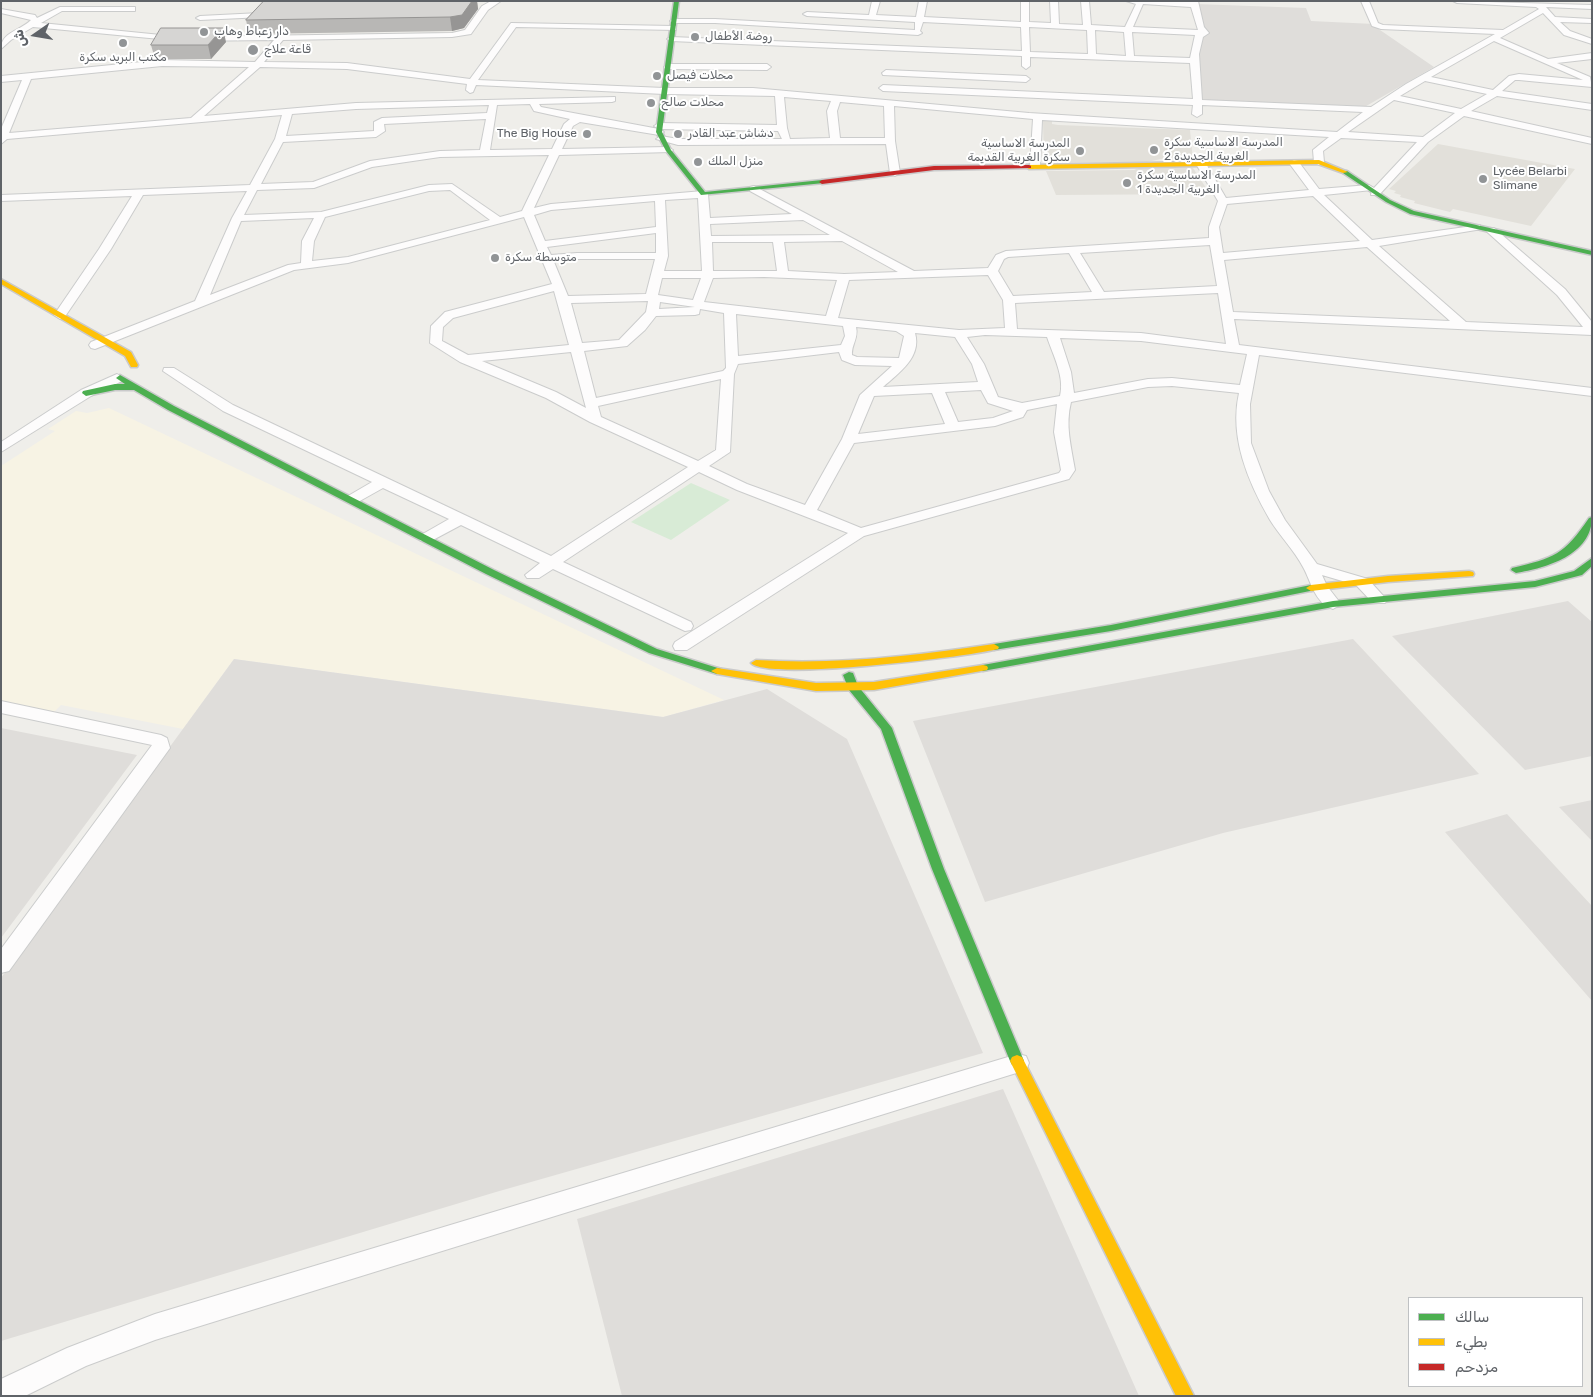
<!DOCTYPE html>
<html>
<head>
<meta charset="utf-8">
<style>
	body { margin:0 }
	#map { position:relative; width:1593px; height:1397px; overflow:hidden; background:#efeeea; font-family:Rubik,Cairo,sans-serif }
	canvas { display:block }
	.frame { position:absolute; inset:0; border:2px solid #5f6368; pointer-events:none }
	.legend { position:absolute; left:1408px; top:1297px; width:175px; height:90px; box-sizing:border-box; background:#fff; border:1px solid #bfc1c3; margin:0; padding:6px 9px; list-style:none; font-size:15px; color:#5f6368 }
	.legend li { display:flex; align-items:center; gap:10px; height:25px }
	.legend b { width:25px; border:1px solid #bfc1c3 }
	.north { position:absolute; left:10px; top:10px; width:50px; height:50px; -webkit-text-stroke:4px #fff; paint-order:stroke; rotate:257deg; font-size:14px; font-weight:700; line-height:20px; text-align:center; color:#5f6368 }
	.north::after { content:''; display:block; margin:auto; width:18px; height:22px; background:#5f6368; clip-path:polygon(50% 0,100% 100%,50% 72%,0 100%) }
</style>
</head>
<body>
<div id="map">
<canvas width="1593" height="1397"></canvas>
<div class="frame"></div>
<ul class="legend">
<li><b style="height:6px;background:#4caf50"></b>سالك</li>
<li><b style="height:6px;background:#ffc107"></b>بطيء</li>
<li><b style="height:6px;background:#c62828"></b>مزدحم</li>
</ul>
<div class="north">ش</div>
</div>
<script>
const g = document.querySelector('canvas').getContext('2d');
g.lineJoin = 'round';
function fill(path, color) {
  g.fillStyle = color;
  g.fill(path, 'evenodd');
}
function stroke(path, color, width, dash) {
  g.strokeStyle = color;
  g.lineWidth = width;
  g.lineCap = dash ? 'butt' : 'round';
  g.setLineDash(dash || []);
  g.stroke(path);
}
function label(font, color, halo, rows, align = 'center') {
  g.font = font + ' Rubik,Cairo,sans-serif';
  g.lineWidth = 4;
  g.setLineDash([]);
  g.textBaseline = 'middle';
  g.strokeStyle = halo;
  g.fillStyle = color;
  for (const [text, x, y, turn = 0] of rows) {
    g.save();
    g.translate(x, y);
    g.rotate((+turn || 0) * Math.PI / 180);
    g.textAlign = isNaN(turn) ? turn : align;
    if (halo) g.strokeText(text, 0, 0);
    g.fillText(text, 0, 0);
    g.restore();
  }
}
const commercial = new Path2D(`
	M 109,408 L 724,700 L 663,717 L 234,659 L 183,729 L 61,705 L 51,715 L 1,705 L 1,466 L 55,431 L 48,429 L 76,411 L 87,413 Z`);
const industrial = new Path2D(`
	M 1195,4 L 1306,8 L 1311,21 L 1374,24 L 1380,30 L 1434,67 L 1361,109 L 1200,102 L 1195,62 L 1200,35 Z
	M 1568,601 L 1592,622 L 1592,756 L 1525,770 L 1392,636 Z
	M 1353,639 L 1479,774 L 1223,833 L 985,902 L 913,721 Z
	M 234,659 L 663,717 L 767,689 L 847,739 L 983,1053 L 496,1192 L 1,1341 L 1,978 Z
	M 1,728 L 137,755 L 1,938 Z
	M 1592,800 L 1592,841 L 1559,807 Z
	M 1507,814 L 1592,906 L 1592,1001 L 1445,832 Z
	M 1003,1089 L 1139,1396 L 622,1396 L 577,1219 Z`);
const education = new Path2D(`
	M 1043,121 L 1052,121 L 1052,124 L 1058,125 L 1190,130 L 1193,161 L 1161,159 L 1147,162 L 1044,163 Z
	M 1438,144 L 1575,169 L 1531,226 L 1453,209 L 1450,212 L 1414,203 L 1415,201 L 1400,197 L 1401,195 L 1394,193 L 1396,191 L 1389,189 Z
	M 1139,168 L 1193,168 L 1210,194 L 1056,195 L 1046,171 L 1134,170 Z`);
const green = new Path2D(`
	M 691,483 L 730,500 L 671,540 L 631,522 Z`);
const street = new Path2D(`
	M 491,1 L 501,1 L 488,10 L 471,34 L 452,37 L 283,40 L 264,62 L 347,63 L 470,79 L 511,23 L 673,26 L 676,26 L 676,30 L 516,27 L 478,80 L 664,88 L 753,88 L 1029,113 L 1337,132 L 1363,112 L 1202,105 L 1202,114 L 1197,117 L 1192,114 L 1193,105 L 883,91 L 879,88 L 883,85 L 1193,99 L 1190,63 L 1030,57 L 1030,66 L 1026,69 L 1022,66 L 1022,56 L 671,41 L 667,39 L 671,37 L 1022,51 L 1021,27 L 923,22 L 920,31 L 922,33 L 918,35 L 715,23 L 674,23 L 670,21 L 674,19 L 715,19 L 915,30 L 915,22 L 807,16 L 803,14 L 807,12 L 869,15 L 872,1 L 880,1 L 876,15 L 916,17 L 919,1 L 927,1 L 924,17 L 1021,22 L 1021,1 L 1029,1 L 1029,22 L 1051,23 L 1050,1 L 1058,1 L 1059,24 L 1083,25 L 1081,1 L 1089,1 L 1091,25 L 1125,27 L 1136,4 L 1126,1 L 1198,1 L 1204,27 L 1209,33 L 1203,37 L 1199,54 L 1202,100 L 1371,107 L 1406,84 L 1495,34 L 1381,29 L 1372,26 L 1361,1 L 1369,1 L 1378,23 L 1383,25 L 1503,30 L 1539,9 L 1536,7 L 1457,3 L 1453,1 L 1592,5 L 1592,9 L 1546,7 L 1555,17 L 1592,19 L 1592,23 L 1560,22 L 1570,31 L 1592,39 L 1592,44 L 1564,35 L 1543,13 L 1500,38 L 1548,59 L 1592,53 L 1592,59 L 1557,63 L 1590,77 L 1592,87 L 1519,80 L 1515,80 L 1502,91 L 1592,104 L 1592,110 L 1497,96 L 1471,111 L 1592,138 L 1592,144 L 1464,116 L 1428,142 L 1379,195 L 1371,195 L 1372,190 L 1324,195 L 1372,240 L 1480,225 L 1480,229 L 1476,230 L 1379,246 L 1466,322 L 1583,327 L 1557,295 L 1485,230 L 1486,228 L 1494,228 L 1565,289 L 1592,322 L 1592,335 L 1234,319 L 1239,345 L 1592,388 L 1592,396 L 1259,355 L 1250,404 L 1251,443 L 1269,491 L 1285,520 L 1317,564 L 1368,579 L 1387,600 L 1385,603 L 1373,603 L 1356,585 L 1322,575 L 1327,586 L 1341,604 L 1333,609 C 1315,604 1311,581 1303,567 C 1294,550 1280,536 1270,520 C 1248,482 1229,437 1239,393 L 1172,386 L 1148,387 L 1071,402 C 1065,425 1071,446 1075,470 L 1069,479 L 864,536 L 687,650 L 675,650 L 673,646 L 675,642 L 848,533 L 737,490 L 699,472 L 563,562 L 691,622 L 693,626 L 691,630 L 685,631 L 553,569 L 539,578 L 527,578 L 525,575 L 540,563 L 461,525 L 431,541 L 421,541 L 418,538 L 421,535 L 449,519 L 383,488 L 358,502 L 348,502 L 346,499 L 348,496 L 372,482 L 223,411 L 163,371 L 164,368 L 174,368 L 233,405 L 551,556 L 688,467 L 590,422 L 546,398 L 460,362 L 430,343 L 431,326 L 445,312 L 552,284 L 524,217 L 348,263 L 294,270 L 95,349 L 91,348 L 89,345 L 91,342 L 195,301 L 232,218 L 247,191 L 143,195 L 111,249 L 64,318 L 60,319 L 54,315 L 99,249 L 132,196 L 1,201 L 1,195 L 250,185 L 275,139 L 282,115 L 7,139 L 1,144 L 1,129 L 22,80 L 1,82 L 1,76 L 162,60 L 255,62 L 274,40 L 181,41 L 33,27 L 11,40 L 1,49 C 1,32 20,31 31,20 L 1,13 L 1,9 L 35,15 L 37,18 L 60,7 L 135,7 L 135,11 L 62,11 L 41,23 L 181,37 L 452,33 L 465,30 L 482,6 ZM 1143,4 L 1191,7 L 1198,30 L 1133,27 ZM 1029,27 L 1087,30 L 1088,54 L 1030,52 ZM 1095,30 L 1124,32 L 1126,56 L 1096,54 ZM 1132,32 L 1195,35 L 1190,58 L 1134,56 ZM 1494,41 L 1583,80 L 1519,74 L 1509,76 L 1493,90 L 1431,77 ZM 162,66 L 249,67 L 191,118 L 9,133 L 31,79 ZM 260,67 L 347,69 L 467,84 L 466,90 L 470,93 L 473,92 L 476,85 L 664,94 L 775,96 L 777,125 L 659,123 L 654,126 L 659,129 L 778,131 L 782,139 L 678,139 L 661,136 L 656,139 L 678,145 L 886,144 L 890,173 L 895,176 L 900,173 L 895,141 L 894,106 L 1033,119 L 1030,166 L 1035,169 L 1040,166 L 1042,120 L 1329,137 L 1313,150 L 1314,162 L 1319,165 L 1324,162 L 1323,151 L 1341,138 L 1417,142 L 1374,188 L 1369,185 L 1319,189 L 1298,161 L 1294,160 L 1289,163 L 1309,190 L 1226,198 L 1205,162 L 1197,162 L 1196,164 L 1218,201 L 1209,227 L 1209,238 L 1006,251 L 996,255 L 988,268 L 914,271 L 754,186 L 750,187 L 750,191 L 792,214 L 710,218 L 708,194 L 703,191 L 551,204 L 534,208 L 559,155 L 671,152 L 673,150 L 668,147 L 562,149 L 573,126 L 580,122 L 659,135 L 664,132 L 659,129 L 541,107 L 539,104 L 612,102 L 615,101 L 615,97 L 356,103 L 204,116 ZM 1425,81 L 1487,94 L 1461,109 L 1400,96 ZM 784,97 L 831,101 L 827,111 L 830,138 L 790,139 L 787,128 ZM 1394,100 L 1455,113 L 1423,137 L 1348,132 ZM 840,102 L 884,106 L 885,138 L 840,138 L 837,111 ZM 530,104 L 534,111 L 570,119 L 564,124 L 552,149 L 490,150 L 497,105 ZM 489,105 L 487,113 L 382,118 L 374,122 L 374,131 L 286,136 L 292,114 L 356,109 ZM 486,119 L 480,150 L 440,151 L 370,161 L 313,182 L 261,184 L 283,142 L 376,137 L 385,131 L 384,124 ZM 549,155 L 522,211 L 500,217 L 452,184 L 429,185 L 321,212 L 244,215 L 257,190 L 314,188 L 372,167 L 440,157 ZM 450,190 L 490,220 L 348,257 L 312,261 L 314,241 L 325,217 L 429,191 ZM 1313,196 L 1360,241 L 1223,253 L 1219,227 L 1227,204 ZM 698,198 L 702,271 L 664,271 L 668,256 L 665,200 ZM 655,201 L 656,227 L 545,241 L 534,215 L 551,210 ZM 314,218 L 302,241 L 301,263 L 288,265 L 210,295 L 241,221 ZM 803,220 L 830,235 L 711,236 L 710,224 ZM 656,233 L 656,253 L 577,253 L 551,255 L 547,247 ZM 842,241 L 898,272 L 844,274 L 788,271 L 784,242 ZM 712,242 L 773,242 L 777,271 L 713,271 ZM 1210,245 L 1217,286 L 1104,292 L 1080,253 ZM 1367,247 L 1450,321 L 1233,312 L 1224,260 ZM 1069,253 L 1092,292 L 1013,296 L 998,271 L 1004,259 L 1008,257 ZM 577,259 L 655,259 L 646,294 L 568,296 L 554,262 ZM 988,275 L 1003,300 L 1005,328 L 959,330 L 838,318 L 849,280 ZM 764,277 L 837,280 L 826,316 L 704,302 L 713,278 ZM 662,278 L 701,278 L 693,300 L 658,295 ZM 554,291 L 569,345 L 468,355 L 442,341 L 443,327 L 453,318 ZM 1218,293 L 1226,344 L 1141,333 L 1017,329 L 1015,303 ZM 648,301 L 646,312 L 619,340 L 582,343 L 571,303 ZM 660,302 L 695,307 L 659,309 ZM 700,309 L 724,313 L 726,368 L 723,371 L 596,398 L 584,351 L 627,346 L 645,330 L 656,316 L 695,315 L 699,314 ZM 736,314 L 843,326 L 845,336 L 841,345 L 738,356 ZM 856,327 L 896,331 L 904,336 L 899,358 L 857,357 L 852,355 C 851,345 859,338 856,327 ZM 915,333 L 955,337 L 972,364 L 978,382 L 883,387 C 899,373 922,357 915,333 ZM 985,335 L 1047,337 C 1053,355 1065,377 1060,396 L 1022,403 L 998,397 L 984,364 L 967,337 ZM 1060,338 L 1141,341 L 1247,354 L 1240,385 L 1172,378 L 1148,379 L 1074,393 L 1071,372 ZM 571,352 L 586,408 L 556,392 L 482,361 ZM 839,352 L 842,360 L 855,365 L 892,366 L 860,395 L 842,439 L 805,505 L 747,484 L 709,466 L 730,452 L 734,374 L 738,364 ZM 721,379 L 716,450 L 698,461 L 601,417 L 598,406 ZM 981,390 L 988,403 L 1013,411 L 993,418 L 958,422 L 945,392 ZM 932,393 L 945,424 L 858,434 L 874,396 ZM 1057,404 L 1054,432 L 1061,470 L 1059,473 L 861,528 L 817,510 L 854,443 L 995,426 L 1023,417 L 1027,410 Z
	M 260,13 L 264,15 L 263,17 L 200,20 L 196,18 L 200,16 Z
	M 668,64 L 767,64 L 771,67 L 767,70 L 665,69 L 664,67 Z
	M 886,70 L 1026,76 L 1030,79 L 1026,82 L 883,75 L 882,73 Z
	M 117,374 L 124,378 L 122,381 L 91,396 L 1,452 L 1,442 L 81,390 Z
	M 1,701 L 161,735 L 167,738 L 170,748 L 9,971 L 1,973 L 1,949 L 152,745 L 1,713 Z
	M 1018,1054 L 1026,1056 L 1029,1063 L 1026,1070 L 155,1340 L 86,1366 L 25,1396 L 1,1396 L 1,1379 L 67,1348 L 155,1314 Z`);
const fast = new Path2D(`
	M 674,1 L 679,1 L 662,132 L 671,150 L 705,192 L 822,180 L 825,182 L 824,183 L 701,195 L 666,151 L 656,132 Z
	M 1343,171 L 1347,171 L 1390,200 L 1414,211 L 1592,251 L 1592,255 L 1410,214 L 1386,202 L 1343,173 Z
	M 120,375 L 174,406 L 494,570 L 657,649 L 721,669 L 723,671 L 717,674 L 649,653 L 486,574 L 168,410 L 134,390 L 115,390 L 86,396 L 82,393 L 83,391 L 115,384 L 125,384 L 116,378 Z
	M 1592,517 C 1592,555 1546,568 1516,573 L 1511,570 L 1512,568 C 1554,558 1564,555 1589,518 Z
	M 1592,558 L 1592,566 L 1582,575 L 1535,587 L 1333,607 L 983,671 L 978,668 L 983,665 L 1333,601 L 1535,581 L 1574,571 Z
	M 1311,585 L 1315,586 L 1316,588 L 1315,590 L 1111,631 L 994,650 L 989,647 L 994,644 L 1111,625 Z
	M 849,672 L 853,673 L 858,686 L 892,728 L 944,869 L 1024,1061 L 1022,1065 L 1017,1067 L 1012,1065 L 1010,1061 L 932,869 L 881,729 L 849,690 L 843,675 Z`);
const slow = new Path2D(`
	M 1319,160 L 1348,172 L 1343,173 L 1318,164 L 1029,169 L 1026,167 L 1029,165 Z
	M 1,279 L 131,352 L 138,365 L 137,367 L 131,367 L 125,356 L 1,284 Z
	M 1469,571 L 1473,572 L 1474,574 L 1473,576 L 1388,582 L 1311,591 L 1306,588 L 1311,585 L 1388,576 Z
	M 994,644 L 999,647 L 998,649 C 967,657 767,681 751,663 L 756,660 C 836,665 915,656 994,644 Z
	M 983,665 L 987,666 L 988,668 L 987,670 L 874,690 L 816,691 L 717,674 L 711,671 L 717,668 L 816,683 L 874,682 Z
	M 1017,1055 L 1022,1057 L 1194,1396 L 1176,1396 L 1010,1061 L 1012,1057 Z`);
const jam = new Path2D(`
	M 1029,165 L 1031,166 L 1031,168 L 934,170 L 822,184 L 819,182 L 822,180 L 934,166 Z`);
const wall = new Path2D(`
	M 264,1 L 477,1 L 478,9 L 464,28 L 452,31 L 249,34 L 246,20 Z
	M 226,42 L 211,59 L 155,59 L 151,45 Z`);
const shadedWall = new Path2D(`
	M 472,1 L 477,1 L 478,9 L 464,28 L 452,31 L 450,17 Z
	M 223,28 L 226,42 L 211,59 L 208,45 Z`);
const building = new Path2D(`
	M 264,1 L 472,1 L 462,15 L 450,17 L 246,20 Z
	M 161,28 L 223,28 L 208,45 L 151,45 Z`);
const markers = [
	[204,32,5,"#919496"],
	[695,37,5,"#919496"],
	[123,43,5,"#919496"],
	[253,50,6,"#919496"],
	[657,76,5,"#919496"],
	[651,103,5,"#919496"],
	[587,134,5,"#919496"],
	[678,134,5,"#919496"],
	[1154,150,5,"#919496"],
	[1080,151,5,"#919496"],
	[698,162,5,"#919496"],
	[1483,179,5,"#919496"],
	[1127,183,5,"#919496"],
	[495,258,5,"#919496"]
];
const farPoinames = [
	["دار زعباط وهاب",214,32],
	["روضة الأطفال",705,37],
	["قاعة علاج",264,50],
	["مكتب البريد سكرة",123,58,"center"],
	["محلات فيصل",667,76],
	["محلات صالح",661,103],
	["The Big House",577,134,"right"],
	["دشاش عبد القادر",688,134],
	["المدرسة الاساسية سكرة",1164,143],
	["الغربية الجديدة 2",1164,157],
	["المدرسة الاساسية",1070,144,"right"],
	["سكرة الغربية القديمة",1070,158,"right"],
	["منزل الملك",708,162],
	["Lycée Belarbi",1493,172],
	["Slimane",1493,186],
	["المدرسة الاساسية سكرة",1137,176],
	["الغربية الجديدة 1",1137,190],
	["متوسطة سكرة",505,258]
];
fill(commercial, '#f7f3e4');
fill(industrial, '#dfddda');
fill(education, '#e2e0da');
fill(green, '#d8ebd6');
stroke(street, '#cbcccc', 2);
stroke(fast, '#cacacb', 3);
stroke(slow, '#cacacb', 3);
stroke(jam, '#cacacb', 3);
fill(street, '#fdfcfc');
fill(fast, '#4caf50');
fill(slow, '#ffc107');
fill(jam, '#c62828');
fill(wall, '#b8b7b5');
fill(shadedWall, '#969594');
fill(building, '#d6d5d3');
stroke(building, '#969594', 1);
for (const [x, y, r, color] of markers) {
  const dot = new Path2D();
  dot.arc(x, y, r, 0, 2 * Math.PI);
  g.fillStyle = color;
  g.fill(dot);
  stroke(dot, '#fff', 2);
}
label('12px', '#5f6368', '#fff', farPoinames, 'left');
</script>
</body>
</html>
